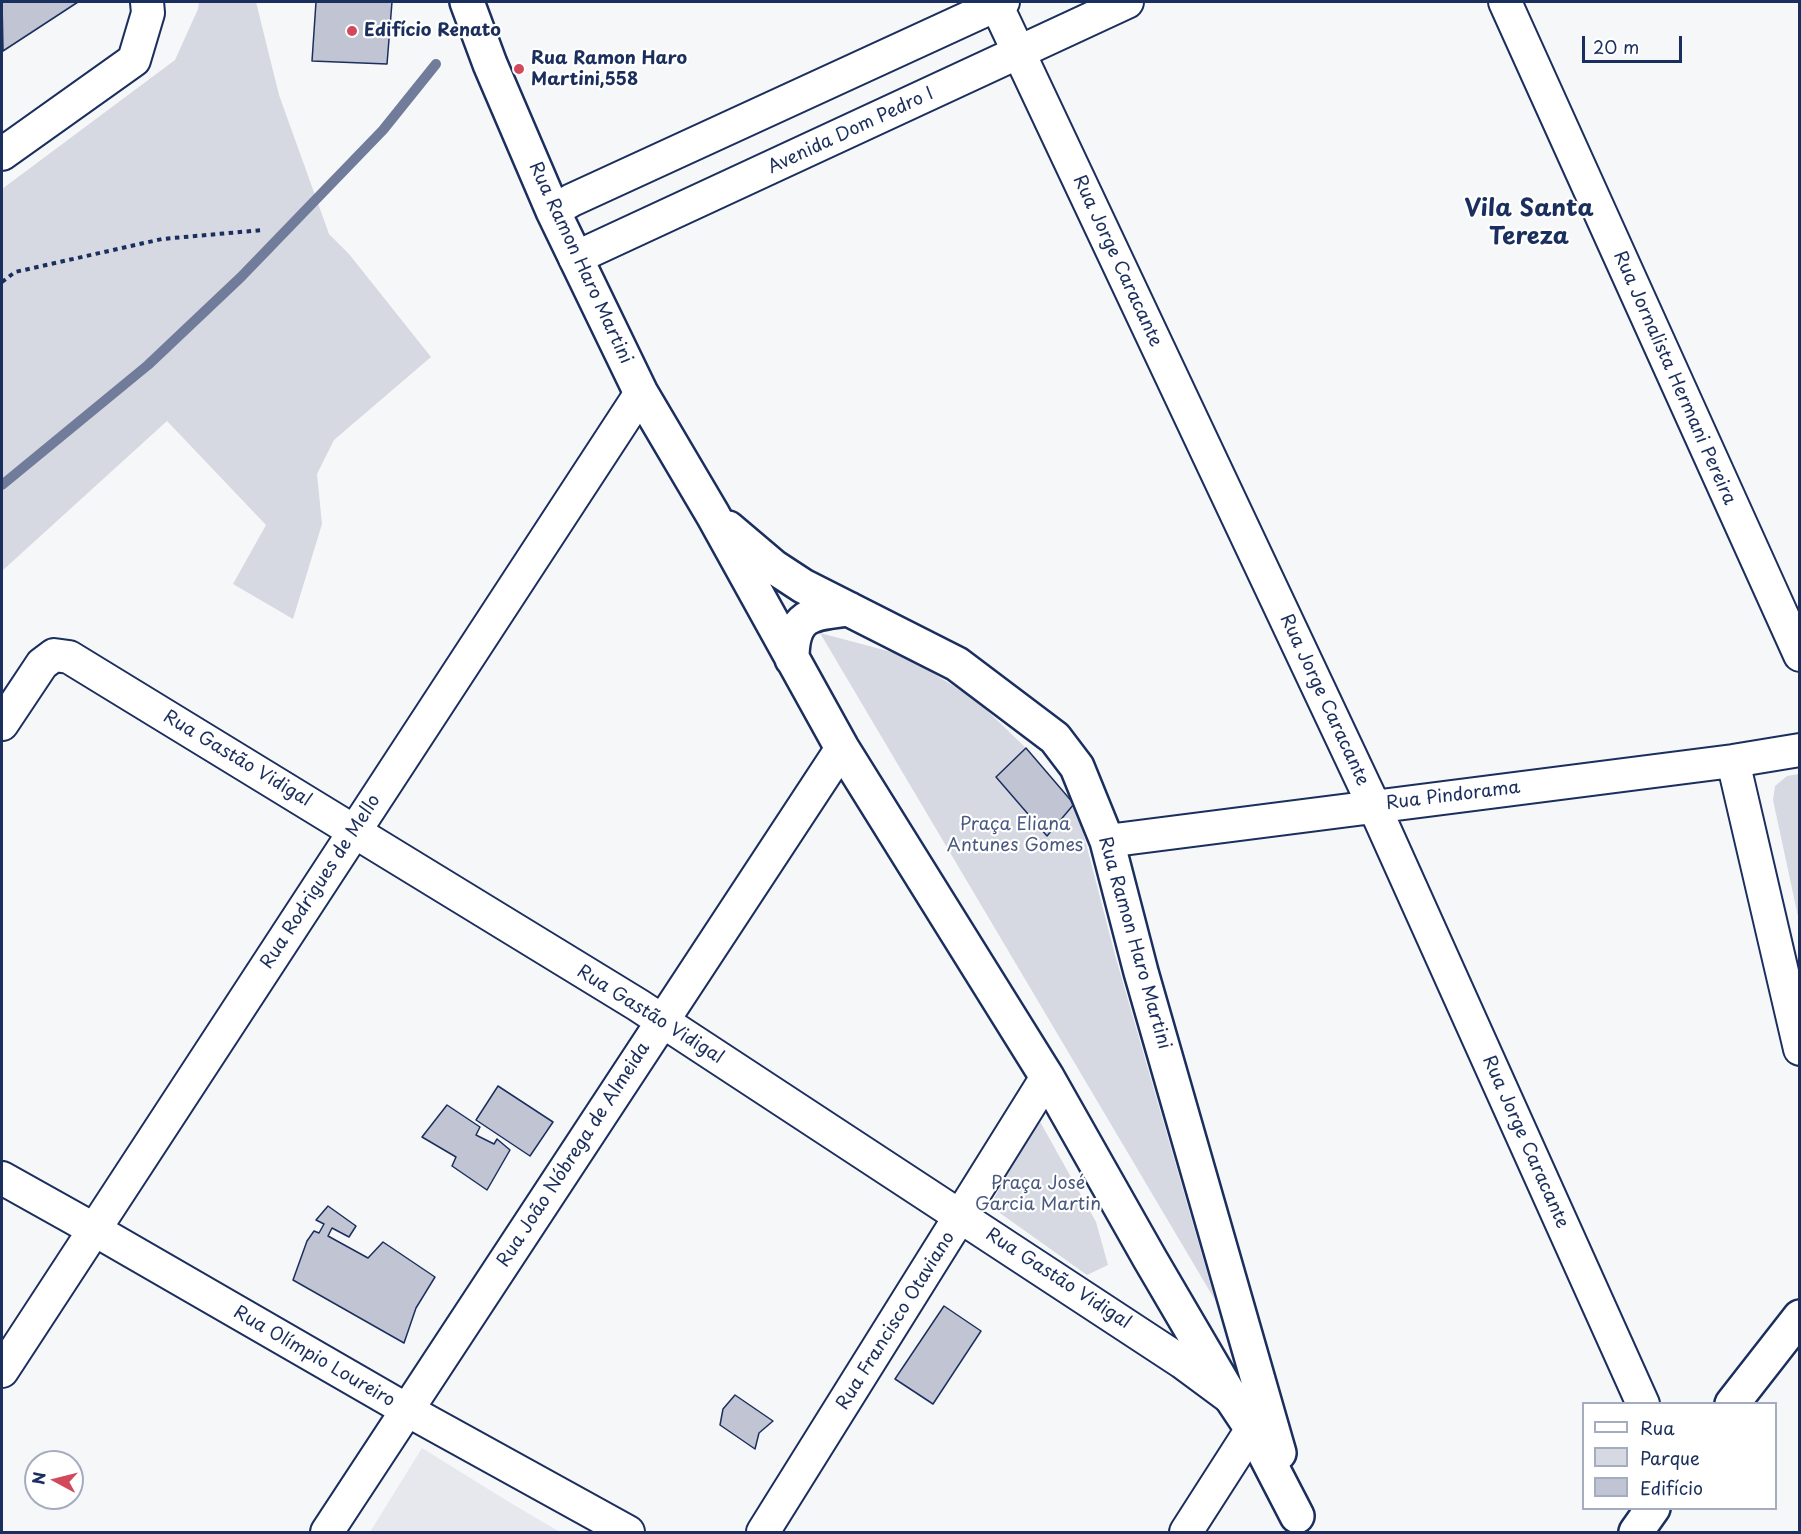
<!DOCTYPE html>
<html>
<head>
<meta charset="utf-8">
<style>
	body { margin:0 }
	#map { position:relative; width:1801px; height:1534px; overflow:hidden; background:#f6f7f9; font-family:"Playpen Sans",sans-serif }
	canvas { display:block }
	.frame { position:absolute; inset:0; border:3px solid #1b2f5e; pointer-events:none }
	.legend { position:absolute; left:1582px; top:1402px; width:195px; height:108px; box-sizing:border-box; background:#fff; border:2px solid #a4acbf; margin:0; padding:8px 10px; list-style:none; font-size:18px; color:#1b2f5e }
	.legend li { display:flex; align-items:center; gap:12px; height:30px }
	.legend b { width:30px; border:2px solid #a4acbf }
	.north { position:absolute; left:24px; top:1450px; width:60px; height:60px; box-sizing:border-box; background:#fff; border:2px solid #a4acbf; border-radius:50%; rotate:277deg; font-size:16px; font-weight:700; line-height:24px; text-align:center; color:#1b2f5e }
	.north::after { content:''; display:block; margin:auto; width:21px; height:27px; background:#d1495b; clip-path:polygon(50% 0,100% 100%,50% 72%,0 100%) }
	.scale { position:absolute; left:1582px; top:36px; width:100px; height:27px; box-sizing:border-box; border:3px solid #1b2f5e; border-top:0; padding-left:8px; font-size:18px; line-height:21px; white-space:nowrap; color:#1b2f5e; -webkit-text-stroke:4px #fff; paint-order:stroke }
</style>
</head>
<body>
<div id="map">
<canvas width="1801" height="1534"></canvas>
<div class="frame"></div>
<ul class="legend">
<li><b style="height:8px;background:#fff"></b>Rua</li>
<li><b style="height:16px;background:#d6d9e2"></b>Parque</li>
<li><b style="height:16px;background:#c0c4d3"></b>Edifício</li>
</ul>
<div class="north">N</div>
<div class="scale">20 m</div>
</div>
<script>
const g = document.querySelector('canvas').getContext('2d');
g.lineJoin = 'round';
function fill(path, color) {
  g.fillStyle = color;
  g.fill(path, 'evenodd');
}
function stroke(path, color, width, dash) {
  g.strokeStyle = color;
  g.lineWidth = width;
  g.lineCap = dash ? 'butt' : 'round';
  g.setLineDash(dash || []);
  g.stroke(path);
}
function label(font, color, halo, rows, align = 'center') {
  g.font = font + ' "Playpen Sans",sans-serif';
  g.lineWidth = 4.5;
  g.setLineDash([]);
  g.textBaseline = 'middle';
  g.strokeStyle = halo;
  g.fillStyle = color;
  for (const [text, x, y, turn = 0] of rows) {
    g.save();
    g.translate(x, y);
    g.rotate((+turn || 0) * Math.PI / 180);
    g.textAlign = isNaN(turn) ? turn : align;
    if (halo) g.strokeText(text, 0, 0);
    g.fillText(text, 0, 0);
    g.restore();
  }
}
const built = new Path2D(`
	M 422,1448 L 509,1502 L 560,1532 L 370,1532 Z`);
const green = new Path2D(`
	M 199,2 L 256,2 L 279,95 L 329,234 L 349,254 L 431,357 L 334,440 L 317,474 L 322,524 L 293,619 L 233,584 L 266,525 L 167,421 L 2,571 L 2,189 L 175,60 L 198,9 Z
	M 820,633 L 903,655 L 975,699 L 1026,748 L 1074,804 L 1083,832 L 1115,955 L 1215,1300 Z
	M 1799,774 L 1800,774 L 1799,921 L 1773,800 L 1775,786 L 1787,776 Z
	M 1038,1118 L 1096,1222 L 1108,1265 L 1087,1275 L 990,1206 Z`);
const stream = new Path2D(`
	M 2,485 L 148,365 L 241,277 L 383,130 L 436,64`);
const building = new Path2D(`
	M 2,2 L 78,2 L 3,51 Z
	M 316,2 L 392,2 L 387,64 L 312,61 Z
	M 1026,748 L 1074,804 L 1047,836 L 996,777 Z
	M 498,1086 L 553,1122 L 530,1156 L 476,1120 Z
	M 447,1105 L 480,1127 L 476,1135 L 494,1144 L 497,1139 L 510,1150 L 487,1190 L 452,1166 L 456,1157 L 422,1137 Z
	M 328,1206 L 356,1226 L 349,1237 L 332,1228 L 328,1236 L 368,1258 L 383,1242 L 435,1277 L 416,1308 L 404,1343 L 293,1280 L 307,1241 L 314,1231 L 319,1233 L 324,1224 L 316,1220 Z
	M 944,1306 L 981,1331 L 933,1404 L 895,1379 Z
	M 735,1395 L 773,1421 L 759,1433 L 755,1449 L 720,1425 L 723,1409 Z`);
const path = new Path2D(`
	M 2,282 L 15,272 L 162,239 L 263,230`);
const street = new Path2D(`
	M 995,2 L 1374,806 L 1643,1404
	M 1505,2 L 1800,655
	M 2,154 L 134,60 L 148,13 L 147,2
	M 553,211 L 572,200 L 1003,2
	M 575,258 L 1127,2
	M 2,724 L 42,664 L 54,655 L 69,657 L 638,1005 L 1182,1362 L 1232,1399
	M 1733,761 L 1800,1049
	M 1107,841 L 1733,761 L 1800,750
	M 2,1178 L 95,1230 L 407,1410 L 628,1532
	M 2,1371 L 641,393
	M 327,1532 L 842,748
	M 763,1532 L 1047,1077
	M 1186,1532 L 1252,1429`);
const secondary = new Path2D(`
	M 467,2 L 490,64 L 553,211 L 641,393 L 713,515 L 842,748 L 1047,1077 L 1150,1259 L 1232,1399 L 1252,1429 L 1297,1516
	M 728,528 L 774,567 L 803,586 L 957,664 L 1055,738 L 1077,767 L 1107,841 L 1141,972 L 1279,1453
	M 792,659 C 792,615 810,613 849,609
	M 1732,1404 L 1800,1317
	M 1636,1532 L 1653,1508`);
const markers = [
	[352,31,6,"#d1495b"],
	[519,69,6,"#d1495b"]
];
const poiNames = [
	["Edifício Renato",364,31],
	["Rua Ramon Haro",531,59],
	["Martini,558",531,80]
];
const streetNames = [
	["Avenida Dom Pedro I",851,131,-25],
	["Rua Jorge Caracante",1117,261,65],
	["Rua Ramon Haro Martini",580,263,65],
	["Rua Jornalista Hermani Pereira",1674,378,66],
	["Rua Jorge Caracante",1324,700,65],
	["Rua Gastão Vidigal",237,759,31],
	["Rua Pindorama",1453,796,-7],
	["Rua Rodrigues de Mello",321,882,-57],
	["Rua Ramon Haro Martini",1134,943,74],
	["Rua Gastão Vidigal",650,1015,32],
	["Rua Jorge Caracante",1525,1142,66],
	["Rua João Nóbrega de Almeida",574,1155,-57],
	["Rua Gastão Vidigal",1058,1279,33],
	["Rua Francisco Otaviano",896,1321,-58],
	["Rua Olímpio Loureiro",314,1357,30]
];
const parkNames = [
	["Praça Eliana",1015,825],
	["Antunes Gomes",1015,846],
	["Praça José",1038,1184],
	["Garcia Martin",1038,1205]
];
const districtNames = [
	["Vila Santa",1529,209],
	["Tereza",1529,237]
];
fill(built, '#e6e8ee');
fill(green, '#d6d9e2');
stroke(stream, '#707c99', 10);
fill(building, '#c0c4d3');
stroke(building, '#1b2f5e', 1.5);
stroke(street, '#1b2f5e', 36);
stroke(secondary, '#1b2f5e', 38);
stroke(path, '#1b2f5e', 4, [4.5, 4.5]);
stroke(street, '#fff', 32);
stroke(secondary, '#fff', 33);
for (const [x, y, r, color] of markers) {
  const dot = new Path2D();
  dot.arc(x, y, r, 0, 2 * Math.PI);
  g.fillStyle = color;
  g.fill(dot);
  stroke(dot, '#fff', 2);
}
label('bold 18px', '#1b2f5e', '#fff', poiNames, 'left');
label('18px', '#1b2f5e', '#fff', streetNames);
label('18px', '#4a5a7f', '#fff', parkNames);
label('bold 24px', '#1b2f5e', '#fff', districtNames);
</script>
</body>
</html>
